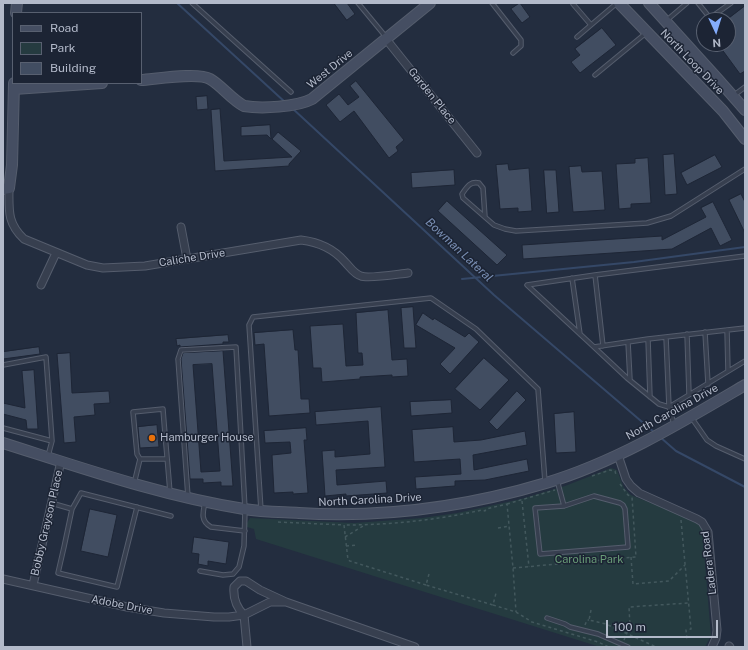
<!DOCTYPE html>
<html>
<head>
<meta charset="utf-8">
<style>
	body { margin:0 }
	#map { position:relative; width:748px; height:650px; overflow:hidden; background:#232d3f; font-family:"Public Sans",sans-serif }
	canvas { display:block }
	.frame { position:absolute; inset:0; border:4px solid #b3baca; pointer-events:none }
	.legend { position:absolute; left:12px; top:12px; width:130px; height:72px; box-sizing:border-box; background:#1c2434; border:1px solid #586070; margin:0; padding:5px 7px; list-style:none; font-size:12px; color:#b3baca }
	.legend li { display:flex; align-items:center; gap:8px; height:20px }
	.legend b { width:20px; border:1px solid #586070 }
	.north { position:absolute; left:696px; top:12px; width:40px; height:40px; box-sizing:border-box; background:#1c2434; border:1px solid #586070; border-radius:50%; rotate:176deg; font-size:11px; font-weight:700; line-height:16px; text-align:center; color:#b3baca }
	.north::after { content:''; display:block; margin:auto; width:14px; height:18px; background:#84adfd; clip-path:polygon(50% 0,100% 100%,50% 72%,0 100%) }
	.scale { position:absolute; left:606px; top:620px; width:112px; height:18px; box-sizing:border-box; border:2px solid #b3baca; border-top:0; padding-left:5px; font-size:12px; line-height:14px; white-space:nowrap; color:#b3baca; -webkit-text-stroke:3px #1c2434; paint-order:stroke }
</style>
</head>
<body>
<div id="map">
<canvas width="748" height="650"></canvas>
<div class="frame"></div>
<ul class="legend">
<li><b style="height:5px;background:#454e62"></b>Road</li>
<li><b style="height:11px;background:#253b40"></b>Park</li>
<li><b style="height:11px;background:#414d61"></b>Building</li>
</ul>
<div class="north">N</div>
<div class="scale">100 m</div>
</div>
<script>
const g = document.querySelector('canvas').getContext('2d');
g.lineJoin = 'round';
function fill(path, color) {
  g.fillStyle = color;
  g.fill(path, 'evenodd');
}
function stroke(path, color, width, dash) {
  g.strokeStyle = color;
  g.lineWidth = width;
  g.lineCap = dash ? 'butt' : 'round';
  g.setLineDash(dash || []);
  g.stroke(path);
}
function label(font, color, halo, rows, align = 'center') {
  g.font = font + ' "Public Sans",sans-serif';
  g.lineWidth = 3;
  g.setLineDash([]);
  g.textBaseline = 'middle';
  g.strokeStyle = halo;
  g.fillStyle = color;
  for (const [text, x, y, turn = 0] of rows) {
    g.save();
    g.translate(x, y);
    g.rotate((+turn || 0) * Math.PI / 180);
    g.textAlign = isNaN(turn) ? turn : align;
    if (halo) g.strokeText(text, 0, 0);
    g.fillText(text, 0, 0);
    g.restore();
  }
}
const green = new Path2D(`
	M 611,468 L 617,470 L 624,488 L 631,495 L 693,520 L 702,527 L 711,636 L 705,647 L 600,647 L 256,539 L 254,529 L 247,527 L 247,523 L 250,518 L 354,523 L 422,518 L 457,513 L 521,499 L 565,486 Z`);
const stream = new Path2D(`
	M 177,3 L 286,103
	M 292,108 L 494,295 L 655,433
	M 462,279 L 634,262 L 745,247
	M 660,437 L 676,451 L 745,487`);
const building = new Path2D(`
	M 334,3 L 347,3 L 355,14 L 347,20 Z
	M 520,3 L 530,17 L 522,23 L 511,9 Z
	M 745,6 L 745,71 L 740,74 L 718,44 L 728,44 L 728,19 Z
	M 602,28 L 616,45 L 580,73 L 571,62 L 580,55 L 575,49 Z
	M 356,81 L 404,140 L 396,147 L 398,151 L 389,158 L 354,111 L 340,122 L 326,105 L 339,94 L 348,105 L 359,97 L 350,86 Z
	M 207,96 L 208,109 L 197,110 L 196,97 Z
	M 220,109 L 224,161 L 292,157 L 272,139 L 278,132 L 301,151 L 289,164 L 289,166 L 215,171 L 211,110 Z
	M 270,125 L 271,139 L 267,135 L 241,136 L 241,127 Z
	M 674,154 L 677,194 L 665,195 L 663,155 Z
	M 715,155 L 722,167 L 687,185 L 681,173 Z
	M 648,158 L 651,203 L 631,204 L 631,208 L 619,209 L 616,164 L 635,163 L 635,159 Z
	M 508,164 L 509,170 L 529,168 L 532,211 L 518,212 L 518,208 L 500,209 L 496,165 Z
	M 581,166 L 582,172 L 602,171 L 605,210 L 573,212 L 569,167 Z
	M 454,170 L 455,185 L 412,188 L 411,173 Z
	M 544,170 L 556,170 L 559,212 L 547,213 Z
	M 741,194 L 745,202 L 745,233 L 729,200 Z
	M 447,201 L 507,255 L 497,265 L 438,211 Z
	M 713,202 L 732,240 L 720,246 L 711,228 L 672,249 L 523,259 L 522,245 L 662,236 L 662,240 L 706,217 L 701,208 Z
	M 413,307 L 416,348 L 404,348 L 401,308 Z
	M 388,310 L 392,360 L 407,359 L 408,376 L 392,377 L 392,375 L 360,377 L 360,379 L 322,382 L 321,368 L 313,368 L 310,326 L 343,324 L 346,366 L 363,365 L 362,353 L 358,353 L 356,313 Z
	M 423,313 L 433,320 L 434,318 L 465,337 L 469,333 L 479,342 L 450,374 L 440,364 L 455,348 L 416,325 Z
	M 293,330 L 295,350 L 298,350 L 301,399 L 309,399 L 310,413 L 269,416 L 264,344 L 255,345 L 254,333 Z
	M 228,335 L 229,342 L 223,342 L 223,344 L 180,347 L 180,345 L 177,346 L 176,339 Z
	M 39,347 L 40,354 L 3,359 L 3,352 Z
	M 223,351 L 233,486 L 221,486 L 221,482 L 203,483 L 203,479 L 190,479 L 181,359 L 183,353 ZM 212,364 L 220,471 L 201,472 L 193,365 Z
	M 70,353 L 72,393 L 109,391 L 110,403 L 94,404 L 95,415 L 74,417 L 76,442 L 64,443 L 57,354 Z
	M 484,358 L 509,380 L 480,410 L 455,389 Z
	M 34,370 L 38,429 L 27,429 L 26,420 L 3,414 L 3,403 L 25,408 L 22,371 Z
	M 517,391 L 526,400 L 497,430 L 489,422 Z
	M 451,400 L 452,413 L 411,416 L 410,402 Z
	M 381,407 L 385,467 L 336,470 L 337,485 L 386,481 L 387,493 L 346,496 L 346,494 L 325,496 L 322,451 L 335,450 L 335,457 L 370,454 L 368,421 L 316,425 L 315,412 Z
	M 574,412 L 576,452 L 556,453 L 554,414 Z
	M 157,425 L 159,447 L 140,448 L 138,427 Z
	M 453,427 L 454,442 L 481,440 L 525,431 L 527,445 L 473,455 L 474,470 L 527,459 L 529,471 L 485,480 L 455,481 L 455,486 L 416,489 L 415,477 L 461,474 L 460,459 L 414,462 L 412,430 Z
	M 306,428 L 307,440 L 304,440 L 308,493 L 293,494 L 293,492 L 274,493 L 272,455 L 291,453 L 290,442 L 265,443 L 264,431 Z
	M 90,509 L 117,515 L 108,557 L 81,551 Z
	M 194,537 L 229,542 L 226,564 L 208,561 L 208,566 L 198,564 L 199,554 L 192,553 Z`);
const path = new Path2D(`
	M 592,476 L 610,470 L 615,471 L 616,475
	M 620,484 L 628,495 L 632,497
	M 522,501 L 529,567
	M 507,504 L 555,490
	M 681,520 L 691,629 L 686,630 L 687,640
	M 278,522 L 344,525
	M 498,528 L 509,526
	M 345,537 L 363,526
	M 346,546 L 357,545
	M 631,557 L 633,584 L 669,581 L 685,565
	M 513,568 L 636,557 L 632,497
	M 429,574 L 426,585 L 493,605 L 496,593
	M 426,585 L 350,561 L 348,560 L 344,525 C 390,525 437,520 482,510 L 485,511 L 486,509 L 507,504 L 513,568 L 516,612
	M 493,605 L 516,612 L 532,622 L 598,642 L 609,647
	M 591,610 L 589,620 L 606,624 L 656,647
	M 585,625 L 587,620 L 589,620
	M 624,640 L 630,626 L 629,607 L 688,603`);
const lane = new Path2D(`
	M 192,3 L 291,92
	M 358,3 L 386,37
	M 492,3 L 521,40 L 521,46 L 513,53
	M 574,3 L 573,4 L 591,25 L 577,37
	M 698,3 L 710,18 L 731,3
	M 667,20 L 687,3
	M 591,25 L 617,3
	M 595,75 L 646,33
	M 733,96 L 745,87
	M 485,217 L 483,188 L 479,183 C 470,181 467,187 462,194 L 463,198 L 494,225 L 505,229 L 516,231 L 647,223 L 671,216 L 745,169
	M 595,275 L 745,256
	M 572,278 L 580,334
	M 745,328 L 648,339 L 594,347 L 627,378 L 659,404 L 669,407 L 745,361
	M 727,330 L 728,371
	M 705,332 L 708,384
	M 687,334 L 689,394
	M 666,337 L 669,407 L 674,424
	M 648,339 L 650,397
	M 628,342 L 630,380
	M 594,347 L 527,285 L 595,275 L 603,346
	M 3,365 L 46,357 L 52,441 L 48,456
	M 691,417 L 707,440 L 716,446 L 745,459
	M 3,428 L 52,441
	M 167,459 L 140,459 L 137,454 L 133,412 L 163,409 C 165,437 168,465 170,493
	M 557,480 L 564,506 L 535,508 L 540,554 L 628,547 L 625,509 L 623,505 L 620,503 L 594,496 L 564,506
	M 134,484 L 140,459
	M 188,497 L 178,359 L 181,350 L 236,347 L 245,509 L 244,546 L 239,567 L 233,574 L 223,575 L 200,571
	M 205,502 C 203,512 200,521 211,527 L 245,531
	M 51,503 L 72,509 L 64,547 L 58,573 L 117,587 L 137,507
	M 72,509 L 81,493 L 171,516
	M 261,510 L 249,325 L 253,317 L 431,298 L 476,329 L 538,389 L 545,482
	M 547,618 L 565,624 L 570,627 L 598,634 L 628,647`);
const street = new Path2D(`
	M 386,39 L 477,153
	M 9,188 C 9,210 7,223 24,239 L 87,265 L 103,268 L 145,266 L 301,240 C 318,242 334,249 345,262 C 350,267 354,274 361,276 C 368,279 398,274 408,273
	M 181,227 L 187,259
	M 41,285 L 56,253
	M 618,455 L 626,479 L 631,486 L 639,493 L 697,519 L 702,522 L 708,532 L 717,630 L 716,638 L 712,647
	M 3,579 L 127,607 L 164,613 L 214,617 L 229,617 L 244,615 L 270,602 L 286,602
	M 33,585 L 61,461
	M 244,615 C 236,607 233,598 234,587 L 240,581 L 246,581 L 260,590 L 286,602 L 415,647
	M 244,615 L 247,647
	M 729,646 L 730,647`);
const secondary = new Path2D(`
	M 619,3 L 723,111 L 745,139
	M 649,3 L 716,77 L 745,110
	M 16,13 L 17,3
	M 141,80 C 156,79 198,72 210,79 C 222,86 231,99 244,106 C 261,109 297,107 312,99 L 430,3
	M 14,89 L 102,83
	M 3,189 L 9,188 L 12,165 L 14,83
	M 3,443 C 82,468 162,496 244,509 C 262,512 281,512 299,513 C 382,518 466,507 546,483 C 616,462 682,422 745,385`);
const markers = [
	[152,438,4,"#e8710a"]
];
const streetNames = [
	["North Loop Drive",692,62,46],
	["West Drive",330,69,-39],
	["Garden Place",432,96,51],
	["Caliche Drive",192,258,-9],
	["North Carolina Drive",672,412,-29],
	["North Carolina Drive",370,500,-3],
	["Bobby Grayson Place",47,523,-77],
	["Ladera Road",709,563,-97],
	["Adobe Drive",122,605,11]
];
const poiNames = [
	["Hamburger House",160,438]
];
const parkNames = [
	["Carolina Park",589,560]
];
const waterNames = [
	["Bowman Lateral",459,250,43]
];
fill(green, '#253b40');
stroke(stream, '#354867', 2);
fill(building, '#414d61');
stroke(building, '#1e2636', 1);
stroke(lane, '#555d6d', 5.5);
stroke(street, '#555d6d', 9);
stroke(secondary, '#555d6d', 12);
stroke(path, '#43585d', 1.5, [3, 3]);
stroke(lane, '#373f4f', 3.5);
stroke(street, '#373f4f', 7);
stroke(secondary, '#454e62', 10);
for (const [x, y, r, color] of markers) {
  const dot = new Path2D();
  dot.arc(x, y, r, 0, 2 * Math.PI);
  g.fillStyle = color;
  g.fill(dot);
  stroke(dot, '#1c2434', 1.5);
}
label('11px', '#b3baca', '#1c2434', streetNames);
label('11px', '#b3baca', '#1c2434', poiNames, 'left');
label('11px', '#699c77', '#1c2434', parkNames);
label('italic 12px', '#798eb3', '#1c2434', waterNames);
</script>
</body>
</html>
